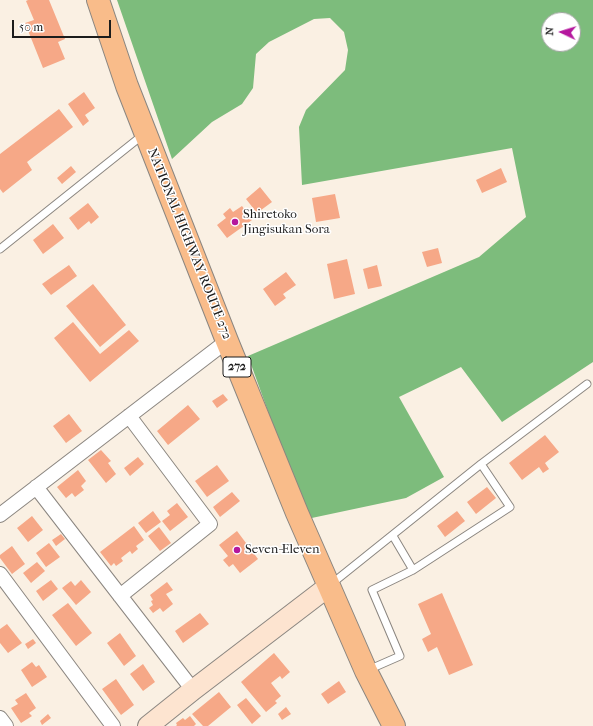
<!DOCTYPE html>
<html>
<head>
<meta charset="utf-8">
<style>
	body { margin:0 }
	#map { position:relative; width:593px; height:726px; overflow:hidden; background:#faf0e3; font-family:"IM FELL French Canon",serif }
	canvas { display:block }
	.north { position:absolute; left:541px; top:12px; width:40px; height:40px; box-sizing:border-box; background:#fff; border:1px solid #a4a4a4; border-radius:50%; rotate:274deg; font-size:11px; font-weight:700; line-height:16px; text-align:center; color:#1c1c1c }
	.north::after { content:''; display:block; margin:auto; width:14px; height:18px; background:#b5179e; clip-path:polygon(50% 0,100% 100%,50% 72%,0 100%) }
	.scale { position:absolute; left:12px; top:20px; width:99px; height:18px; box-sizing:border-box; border:2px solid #1c1c1c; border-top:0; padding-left:5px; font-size:12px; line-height:14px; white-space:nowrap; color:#1c1c1c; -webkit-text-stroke:3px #fff; paint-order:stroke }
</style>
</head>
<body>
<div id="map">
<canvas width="593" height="726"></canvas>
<div class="north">N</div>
<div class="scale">50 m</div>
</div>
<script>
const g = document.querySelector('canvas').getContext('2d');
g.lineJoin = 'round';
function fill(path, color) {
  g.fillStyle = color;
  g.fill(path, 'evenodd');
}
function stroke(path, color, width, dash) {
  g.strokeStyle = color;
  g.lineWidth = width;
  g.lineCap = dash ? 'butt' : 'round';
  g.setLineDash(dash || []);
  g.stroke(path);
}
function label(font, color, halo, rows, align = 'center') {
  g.font = font + ' "IM FELL French Canon",serif';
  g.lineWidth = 3;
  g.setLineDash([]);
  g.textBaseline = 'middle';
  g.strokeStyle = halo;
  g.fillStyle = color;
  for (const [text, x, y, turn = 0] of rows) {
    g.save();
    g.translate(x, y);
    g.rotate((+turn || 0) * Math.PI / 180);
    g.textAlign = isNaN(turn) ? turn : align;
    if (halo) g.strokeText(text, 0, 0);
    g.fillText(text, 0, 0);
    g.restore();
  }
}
const forest = new Path2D(`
	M 117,0 L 593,0 L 593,362 L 502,422 L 461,367 L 399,397 L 444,477 L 406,498 L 307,519 L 248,356 L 479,257 L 526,217 L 512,148 L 302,185 L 299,127 L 306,110 L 345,70 L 348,50 L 344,32 L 330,18 L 314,19 L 269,42 L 256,54 L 253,88 L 242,104 L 212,122 L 172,159 ZM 549,20 L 573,20 L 573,44 L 549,44 Z`);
const building = new Path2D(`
	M 28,0 L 49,0 L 65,39 L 58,42 L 65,59 L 43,68 L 25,23 L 34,20 L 26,1 Z
	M 84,92 L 95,108 L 85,115 L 89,121 L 83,126 L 68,104 Z
	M 59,109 L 73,127 L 27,162 L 32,170 L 3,193 L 0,189 L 0,154 Z
	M 71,166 L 76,172 L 62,184 L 57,178 Z
	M 501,168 L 507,182 L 482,193 L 476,180 Z
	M 260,187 L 272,202 L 257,213 L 246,199 Z
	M 335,194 L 340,218 L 316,222 L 312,198 Z
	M 88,203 L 99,217 L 91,224 L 89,221 L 78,230 L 69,218 Z
	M 242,206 L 252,220 L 227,238 L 217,225 L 226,218 L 223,214 L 230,208 L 233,212 Z
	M 53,224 L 64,238 L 43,254 L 33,240 Z
	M 438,248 L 442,263 L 427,267 L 422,252 Z
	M 347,259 L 355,294 L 334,299 L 327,264 Z
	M 69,265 L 77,276 L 51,295 L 42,284 Z
	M 377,265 L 382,286 L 368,289 L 363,269 Z
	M 286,272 L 296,285 L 283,294 L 286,298 L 275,306 L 263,289 Z
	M 93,284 L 126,325 L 100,347 L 66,306 Z
	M 73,322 L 100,354 L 129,330 L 139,341 L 90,382 L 54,338 Z
	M 223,394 L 228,400 L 217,408 L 212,401 Z
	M 188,405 L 200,419 L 168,445 L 157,431 Z
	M 69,414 L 82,431 L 66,443 L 53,426 Z
	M 545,435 L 559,452 L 545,463 L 549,469 L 543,473 L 539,467 L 522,480 L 509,463 Z
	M 101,450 L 111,461 L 108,463 L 116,474 L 106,483 L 88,460 Z
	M 138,457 L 144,464 L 130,476 L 124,468 Z
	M 217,465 L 229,481 L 207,497 L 195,481 Z
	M 78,470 L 86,481 L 81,486 L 84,490 L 75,497 L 72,493 L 66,498 L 57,487 Z
	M 487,487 L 496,498 L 476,514 L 467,502 Z
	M 232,492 L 240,501 L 220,517 L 213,507 Z
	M 177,503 L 188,517 L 170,531 L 162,521 L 170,515 L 167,511 Z
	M 153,511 L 161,522 L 146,533 L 138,523 Z
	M 457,511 L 465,521 L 445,537 L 437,526 Z
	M 32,516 L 43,530 L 28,542 L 17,528 Z
	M 134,526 L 144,540 L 136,546 L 138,549 L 132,554 L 130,551 L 121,558 L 123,561 L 116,566 L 114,563 L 111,566 L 100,552 Z
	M 159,527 L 171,543 L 160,551 L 148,536 Z
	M 237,531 L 258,559 L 240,573 L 233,564 L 229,567 L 223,560 L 228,556 L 219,545 Z
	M 61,534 L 65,539 L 56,546 L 52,540 Z
	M 49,543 L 60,557 L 46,567 L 36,553 Z
	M 12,546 L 25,564 L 12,574 L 0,558 L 0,555 Z
	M 37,562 L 45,571 L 31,583 L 23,573 Z
	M 51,580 L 58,589 L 43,601 L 36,591 Z
	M 81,580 L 91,592 L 76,605 L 62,588 L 71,581 L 75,586 Z
	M 167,582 L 173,590 L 166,594 L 173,604 L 163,612 L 160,608 L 153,613 L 149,608 L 153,605 L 151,601 L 153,600 L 150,595 Z
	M 442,593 L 473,665 L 449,675 L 437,647 L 428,652 L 422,639 L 431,634 L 418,604 Z
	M 68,603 L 92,633 L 76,646 L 52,615 Z
	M 200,613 L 209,624 L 183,643 L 175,631 Z
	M 7,624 L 22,643 L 8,653 L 0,643 L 0,629 Z
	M 120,633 L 136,656 L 124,666 L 107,643 Z
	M 33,639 L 36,643 L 28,649 L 25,644 Z
	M 274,653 L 290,672 L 282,679 L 280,676 L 271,683 L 281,696 L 275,701 L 277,703 L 266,712 L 241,682 Z
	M 32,662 L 36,667 L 39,665 L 47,677 L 32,687 L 21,670 Z
	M 143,664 L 155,682 L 143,691 L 130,674 Z
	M 116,679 L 134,705 L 121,715 L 102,689 Z
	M 339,681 L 346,692 L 328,704 L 321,694 Z
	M 219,692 L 231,707 L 208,726 L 203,726 L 192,714 Z
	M 26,693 L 36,708 L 29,713 L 32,716 L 21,723 L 11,708 L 18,704 L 15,700 Z
	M 246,698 L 261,716 L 252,724 L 237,705 Z
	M 286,707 L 291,714 L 282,720 L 278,714 Z
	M 48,714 L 51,718 L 42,725 L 40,721 Z
	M 190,716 L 196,724 L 194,726 L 176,726 L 177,725 L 176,723 L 183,718 L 185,720 Z`);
const lane = new Path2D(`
	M 0,249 L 144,134
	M 393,536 L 413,570 L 510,507 L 481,464
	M 330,585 L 481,464 L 587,384
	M 368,670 L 400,656 L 372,590 L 413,570`);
const street = new Path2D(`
	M 36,487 L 193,690
	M 0,515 L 227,341
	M 0,574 L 113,726
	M 120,596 L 210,524 L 129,416
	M 0,718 L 6,726`);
const secondary = new Path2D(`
	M 148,726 L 193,690 L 329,586`);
const highway = new Path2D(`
	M 98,0 L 127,86 L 227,341 L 297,513 L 329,586 L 366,671 L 394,726`);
const markers = [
	[235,222,4,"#b5179e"],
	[237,550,4,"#b5179e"]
];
const shields = [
	[237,367,28]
];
const shieldNames = [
	["272",237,367]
];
const poiNames = [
	["Shiretoko",243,215],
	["Jingisukan Sora",243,230],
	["Seven-Eleven",245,550]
];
const streetNames = [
	["NATIONAL HIGHWAY ROUTE 272",189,244,68]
];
fill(forest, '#7dbc7c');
fill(building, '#f6a887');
stroke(lane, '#8b8680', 9);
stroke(street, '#8b8680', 16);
stroke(secondary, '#8b8680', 22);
stroke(highway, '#8b8680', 24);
stroke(lane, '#fff', 7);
stroke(street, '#fff', 14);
stroke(secondary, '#fde4d0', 20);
stroke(highway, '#f9bc8a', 22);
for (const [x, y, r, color] of markers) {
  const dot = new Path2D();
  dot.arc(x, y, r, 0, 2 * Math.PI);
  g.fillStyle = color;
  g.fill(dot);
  stroke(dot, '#fff', 1.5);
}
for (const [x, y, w] of shields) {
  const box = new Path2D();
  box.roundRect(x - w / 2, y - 10, w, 20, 3);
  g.fillStyle = '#fff';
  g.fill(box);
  stroke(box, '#1c1c1c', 1);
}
label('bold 12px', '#1c1c1c', null, shieldNames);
label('13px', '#1c1c1c', '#fff', poiNames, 'left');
label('13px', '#1c1c1c', '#fff', streetNames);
</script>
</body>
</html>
